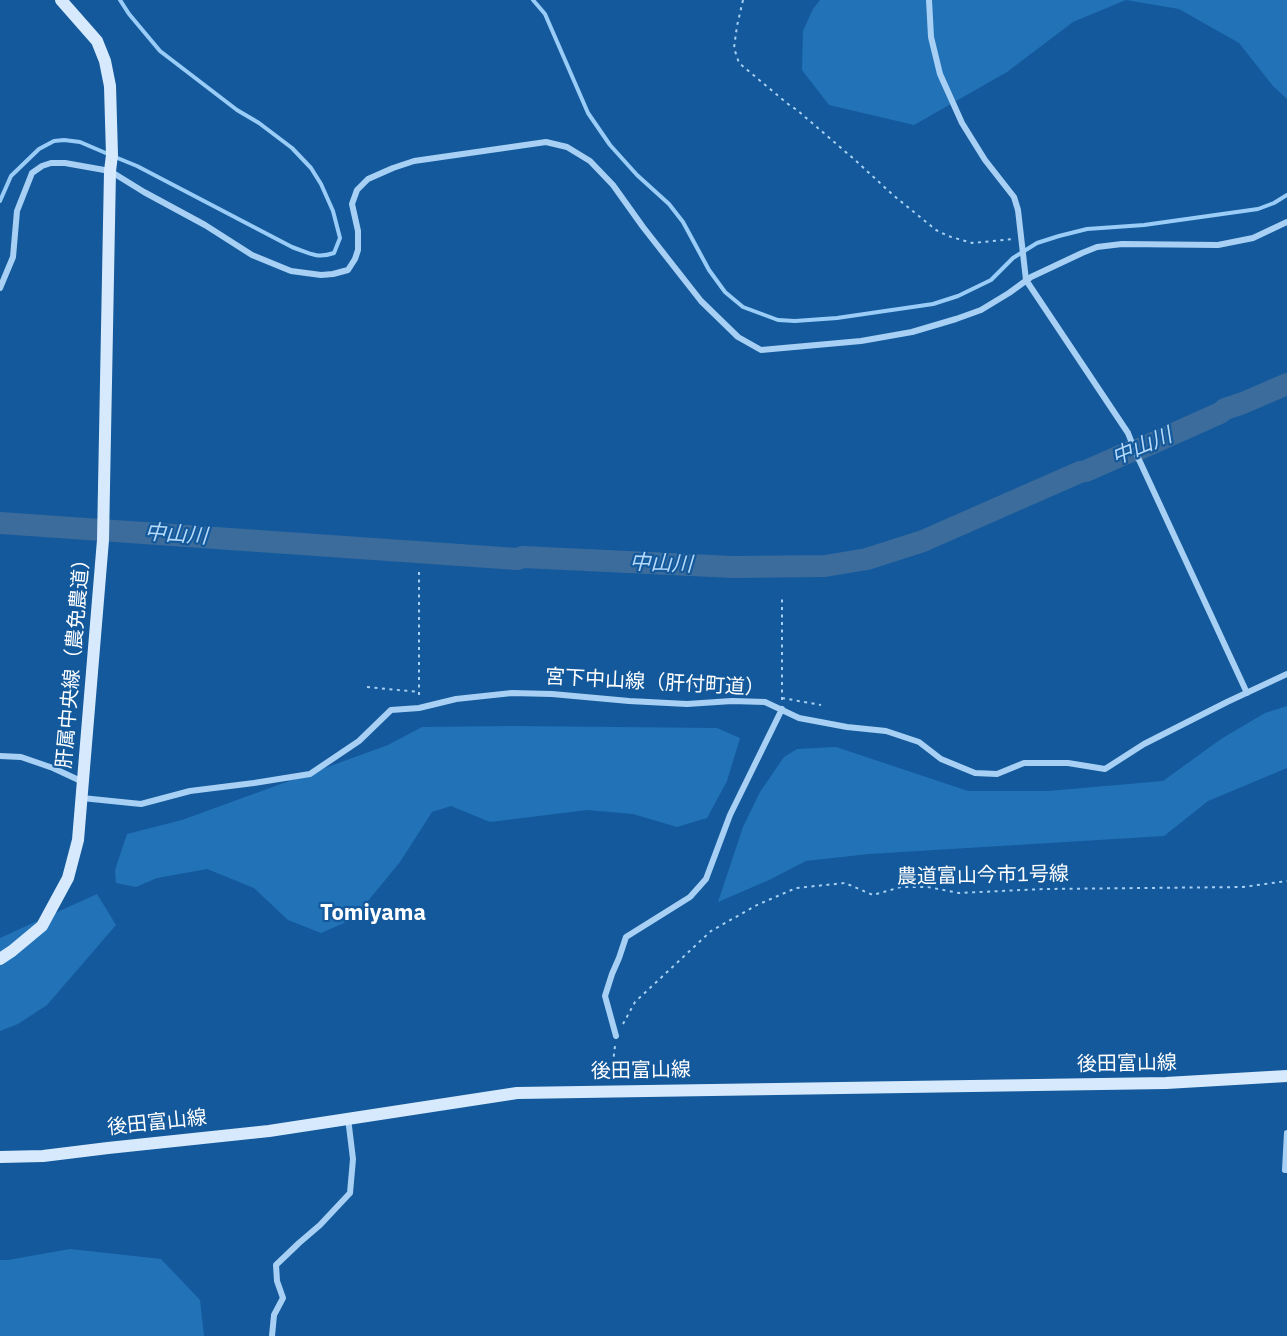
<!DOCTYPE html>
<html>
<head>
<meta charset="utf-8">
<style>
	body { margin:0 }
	canvas { display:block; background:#13599b }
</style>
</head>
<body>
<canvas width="1287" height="1336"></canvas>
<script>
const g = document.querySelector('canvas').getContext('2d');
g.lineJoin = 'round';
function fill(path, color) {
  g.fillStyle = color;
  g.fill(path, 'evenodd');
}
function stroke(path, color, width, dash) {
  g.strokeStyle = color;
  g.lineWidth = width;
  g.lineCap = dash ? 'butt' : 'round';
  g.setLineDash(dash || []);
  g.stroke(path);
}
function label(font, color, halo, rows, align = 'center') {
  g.font = font + ' "IBM Plex Sans","Noto Sans JP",sans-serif';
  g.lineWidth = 4.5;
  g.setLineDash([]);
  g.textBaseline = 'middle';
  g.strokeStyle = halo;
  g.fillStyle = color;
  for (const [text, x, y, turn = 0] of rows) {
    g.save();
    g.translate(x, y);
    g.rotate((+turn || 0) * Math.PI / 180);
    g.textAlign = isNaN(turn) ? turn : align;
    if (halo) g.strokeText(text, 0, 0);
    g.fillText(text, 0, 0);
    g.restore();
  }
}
const green = new Path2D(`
	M 820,0 L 1287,0 L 1287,99 L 1273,86 L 1239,43 L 1179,9 L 1126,0 L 1073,22 L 1007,72 L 914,125 L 829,105 L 802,70 L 803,31 L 813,9 Z
	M 1287,706 L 1287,768 L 1208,801 L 1164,836 L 869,854 L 806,861 L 769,880 L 718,902 L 743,827 L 760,792 L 784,757 L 797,749 L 836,747 L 968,791 L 1048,791 L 1163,781 L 1221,739 L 1265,713 Z
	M 513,726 L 717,728 L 740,738 L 727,781 L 707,818 L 677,827 L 633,814 L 587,810 L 490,822 L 451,806 L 432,812 L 400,862 L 353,919 L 321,933 L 288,920 L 254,888 L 207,869 L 157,878 L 136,887 L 116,883 L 115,870 L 127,834 L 182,820 L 388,745 L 422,727 Z
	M 97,894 L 116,925 L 47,1005 L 18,1024 L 0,1031 L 0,938 Z
	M 70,1249 L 161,1259 L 200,1300 L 204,1336 L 0,1336 L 0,1260 L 8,1260 Z`);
const stream = new Path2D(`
	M 533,0 L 545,14 L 588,113 L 610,145 L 637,175 L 669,204 L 683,222 L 709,270 L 725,292 L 743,307 L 778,320 L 795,321 L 837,318 L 933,304 L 958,296 L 991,280 L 1013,258 L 1037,243 L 1059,236 L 1087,229 L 1144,225 L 1258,209 L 1274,203 L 1287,195
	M 115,157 L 137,166 L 292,247 C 309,253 316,259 334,253 L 340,238 L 333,211 L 321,184 L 311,168 L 292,148 L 259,123 L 237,110 L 160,51 L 129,14 L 120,0
	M 0,201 L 11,176 L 39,149 L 54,141 L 64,140 L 80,142 L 108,154`);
const river = new Path2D(`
	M 0,523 L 517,559 L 523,557 L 733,567 L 825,566 L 867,559 L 923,541 L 1080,472 L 1086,471 L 1129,452 L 1135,451 L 1220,413 L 1225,409 L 1243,403 L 1287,384`);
const path = new Path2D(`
	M 743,0 L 737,26 L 734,48 L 739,63 L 788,104 L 797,110 L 855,160 L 893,195 L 936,230 L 948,236 L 972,243 L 1013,239
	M 419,572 L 419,699
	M 367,687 L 419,692
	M 782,698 L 821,705
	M 782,700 L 782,595
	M 623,1024 L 635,1002 L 711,931 L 757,905 L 796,888 L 845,883 L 873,895 L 901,887 L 928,887 L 959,893 L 1043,889 L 1243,887 L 1287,881
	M 611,1079 L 615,1046`);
const street = new Path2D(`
	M 929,0 L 931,37 L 940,74 L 962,123 L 985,160 L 1014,197 L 1018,210 L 1026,280 L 1128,433 L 1135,451 L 1247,693
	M 0,288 L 13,257 L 17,211 L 32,173 L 42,166 L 51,163 L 65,163 L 110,171 L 144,192 L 205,225 L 252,255 L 291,271 L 321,275 L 333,274 L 348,270 L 355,259 L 358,250 L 358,231 L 352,204 L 357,190 L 368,179 L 393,168 L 414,161 L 546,142 L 567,147 L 590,161 L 613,185 L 643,227 L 701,301 L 738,337 L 761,350 L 861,341 L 912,332 L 956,319 L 981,310 L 1009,293 L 1031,277 L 1082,253 L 1097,247 L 1122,244 L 1218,245 L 1253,238 L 1287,222
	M 0,756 L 21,757 L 53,768 L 83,782
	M 82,798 L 141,804 L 190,791 L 254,783 L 310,774 L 359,741 L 391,710 L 419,708 L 456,699 L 512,693 L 552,694 L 629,701 L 687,704 L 732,701 L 765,702 L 799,718 L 847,727 L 886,731 L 919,742 L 941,759 L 975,773 L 997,774 L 1024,763 L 1068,763 L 1105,769 L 1144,744 L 1227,702 L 1287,674
	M 616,1036 L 605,996 L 612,974 L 619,958 L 626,937 L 690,897 L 706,879 L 730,815 L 782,709
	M 1287,1133 L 1285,1170 L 1287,1170
	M 272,1336 L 274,1315 L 283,1298 L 277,1281 L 276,1265 L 299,1243 L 320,1225 L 350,1193 L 353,1159 L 348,1118`);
const secondary = new Path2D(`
	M 0,959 L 12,951 L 42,926 L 68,878 L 78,840 L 103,540 L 110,171 L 112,155 L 110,86 L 105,61 L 97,41 L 61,0
	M 0,1157 L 43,1156 L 108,1148 L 269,1131 L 517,1093 L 1166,1083 L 1287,1076`);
const streetNames = [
	["肝属中央線（農免農道）",74,659,-85],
	["宮下中山線（肝付町道）",655,683,3],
	["農道富山今市1号線",983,876,-1],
	["後田富山線",1127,1064,-1],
	["後田富山線",641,1071,-1],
	["後田富山線",157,1123,-6]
];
const waterNames = [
	["中山川",1142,447,-23],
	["中山川",176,535,4],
	["中山川",661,564,2]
];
const quarterNames = [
	["Tomiyama",373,914]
];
fill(green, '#2272b8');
stroke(stream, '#99ccf7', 4);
stroke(river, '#3b6c9c', 22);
stroke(path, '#a7d0f4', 2, [3, 4.5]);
stroke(street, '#a7d0f4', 6);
stroke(secondary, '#d7eafd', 12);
label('20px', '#fff', '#13599b', streetNames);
label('italic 21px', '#b4d9fa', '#13599b', waterNames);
label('bold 22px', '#fff', '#13599b', quarterNames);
</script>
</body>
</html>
